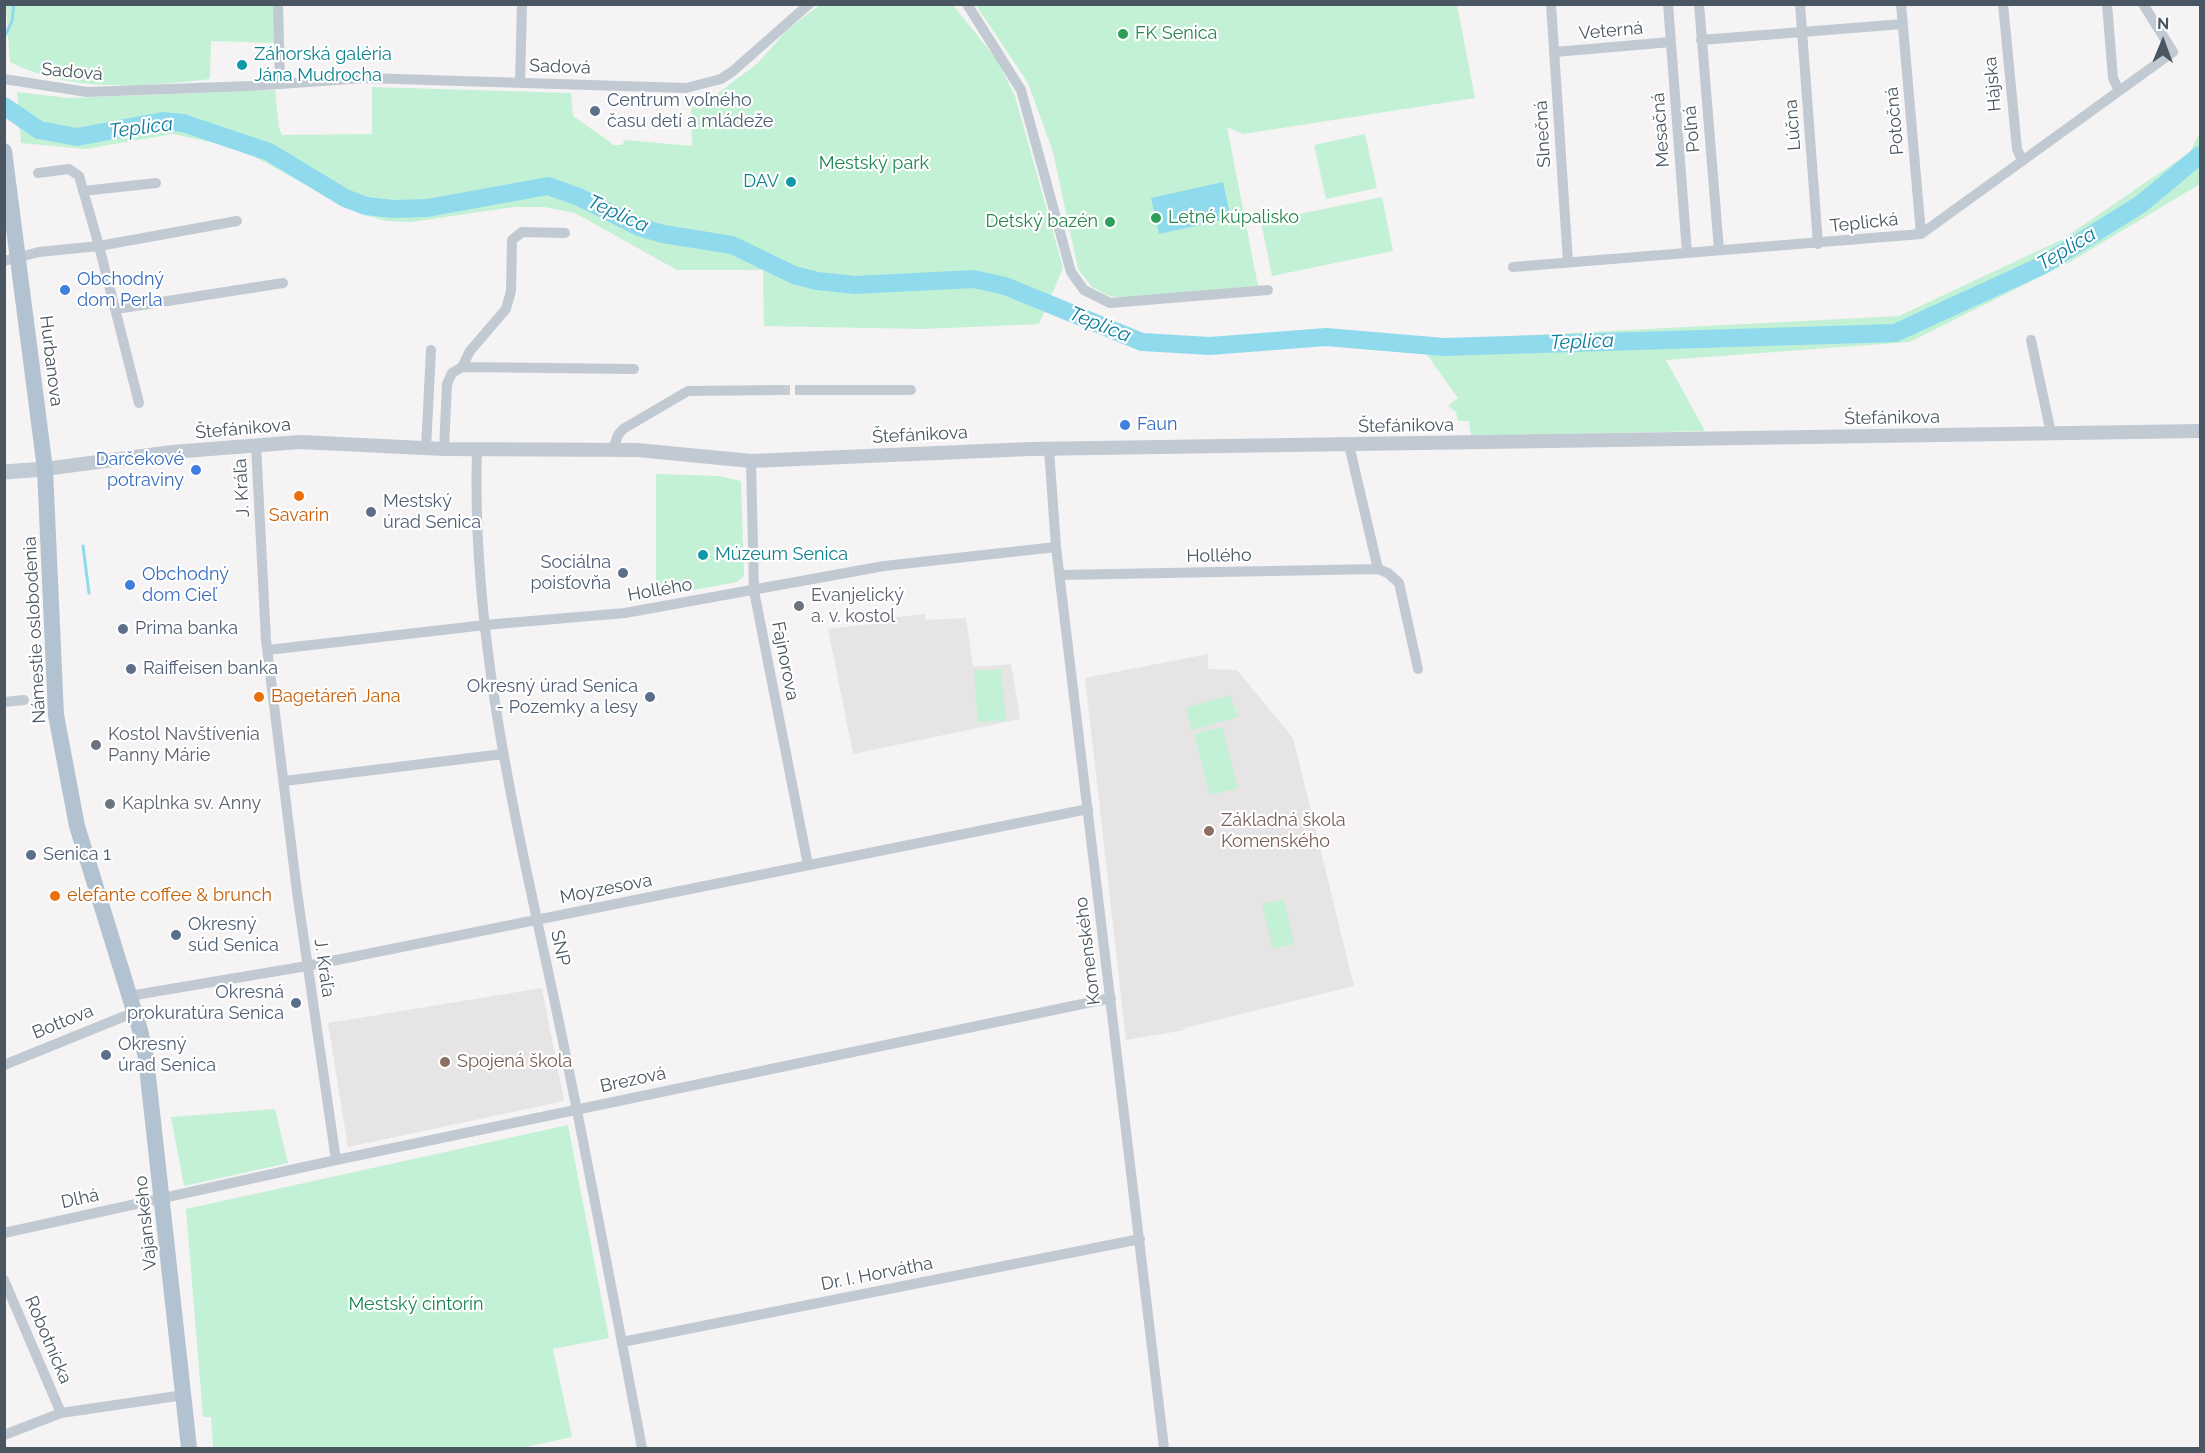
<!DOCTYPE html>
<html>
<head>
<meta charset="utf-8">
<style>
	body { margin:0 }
	#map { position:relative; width:2205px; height:1453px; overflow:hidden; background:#f5f3f3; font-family:Raleway,sans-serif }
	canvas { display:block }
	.frame { position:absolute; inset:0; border:6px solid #4a5661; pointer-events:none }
	.north { position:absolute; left:2133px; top:12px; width:60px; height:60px; -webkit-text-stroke:4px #fff; paint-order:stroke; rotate:1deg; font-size:16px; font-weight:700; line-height:24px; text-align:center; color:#4a5661 }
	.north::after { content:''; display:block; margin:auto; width:21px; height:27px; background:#4a5661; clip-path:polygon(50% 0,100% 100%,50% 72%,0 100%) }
</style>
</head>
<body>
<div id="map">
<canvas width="2205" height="1453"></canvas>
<div class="frame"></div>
<div class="north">N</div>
</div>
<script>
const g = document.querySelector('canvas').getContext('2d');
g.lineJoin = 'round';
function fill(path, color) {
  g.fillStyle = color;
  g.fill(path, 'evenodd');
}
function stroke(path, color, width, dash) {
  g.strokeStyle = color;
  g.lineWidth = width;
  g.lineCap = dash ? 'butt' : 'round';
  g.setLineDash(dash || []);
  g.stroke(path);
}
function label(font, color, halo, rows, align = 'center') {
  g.font = font + ' Raleway,sans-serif';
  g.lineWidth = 4.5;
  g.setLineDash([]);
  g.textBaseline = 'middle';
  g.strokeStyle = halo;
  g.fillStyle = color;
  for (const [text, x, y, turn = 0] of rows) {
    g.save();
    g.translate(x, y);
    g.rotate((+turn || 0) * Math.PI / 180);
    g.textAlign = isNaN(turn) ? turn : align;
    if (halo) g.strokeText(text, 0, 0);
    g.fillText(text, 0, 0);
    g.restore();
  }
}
const education = new Path2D(`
	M 925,614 L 925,620 L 966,618 L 973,667 L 1011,664 L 1020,719 L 853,754 L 828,629 L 880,623 L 880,619 Z
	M 1208,654 L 1208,669 L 1237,670 L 1293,738 L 1354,986 L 1185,1028 L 1185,1030 L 1126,1040 L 1085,678 Z
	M 542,988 L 564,1101 L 348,1147 L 328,1023 Z`);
const green = new Path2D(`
	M 6,5 L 275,5 L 278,43 L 211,41 L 210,79 C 143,87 72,93 10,62 Z
	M 820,5 L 953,5 L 997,60 L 1015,96 L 1063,268 L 1039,324 L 922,329 L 764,326 L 763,270 L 677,270 L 575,213 L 544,207 L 514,207 L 411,222 L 386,221 L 361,214 L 339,203 L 255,157 L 219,144 L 173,134 L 85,149 L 21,143 L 17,92 L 68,98 L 275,90 L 279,128 L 282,135 L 372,134 L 372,87 L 571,93 L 573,116 L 614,145 L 622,145 L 625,140 L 692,146 L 691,107 L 701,106 L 758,63 L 788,29 Z
	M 976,5 L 1457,5 L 1475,98 L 1243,134 L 1227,127 L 1258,286 L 1120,298 L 1109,296 L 1092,287 L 1078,269 L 1053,152 L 1028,83 Z
	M 2200,132 L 2200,184 L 2070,262 L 1910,342 L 1666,360 L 1705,431 L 1471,436 L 1469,421 L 1458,421 L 1456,412 L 1448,406 L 1458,398 L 1417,341 L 1899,316 L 2063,239 L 2190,152 Z
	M 1365,134 L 1377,188 L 1326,199 L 1314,145 Z
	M 1382,197 L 1393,251 L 1272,276 L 1261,222 Z
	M 656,474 L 719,476 L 741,481 L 744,576 L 737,582 L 656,597 Z
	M 1001,669 L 1006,721 L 978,722 L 974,671 Z
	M 1230,695 L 1238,717 L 1192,730 L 1186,708 Z
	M 1222,727 L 1238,788 L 1210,795 L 1194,734 Z
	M 1284,899 L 1294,944 L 1273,949 L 1262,904 Z
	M 275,1109 L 288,1163 L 184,1186 L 171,1117 Z
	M 568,1125 L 609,1338 L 553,1349 L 572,1437 L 521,1448 L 213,1448 L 211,1417 L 203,1417 L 186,1209 Z`);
const water = new Path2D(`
	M 1223,182 L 1231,218 L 1159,234 L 1151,198 Z`);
const stream = new Path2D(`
	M 4,38 L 12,21 L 14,4
	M 83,546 L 89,593`);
const river = new Path2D(`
	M 4,106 L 39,130 L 77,137 L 162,121 L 183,123 L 269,152 L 345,198 L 366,206 L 393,209 L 427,208 L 548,186 L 579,197 L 639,227 L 663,234 L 732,245 L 794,275 L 817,281 L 855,285 L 974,279 L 1005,286 L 1142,342 L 1210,346 L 1326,337 L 1444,347 L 1895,333 L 2043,265 L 2141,204 L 2200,155`);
const minorTunnel = new Path2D(`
	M 780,390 L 800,390`);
const minor = new Path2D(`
	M 278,4 L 280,84
	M 967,4 L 1021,90 L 1071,272 L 1084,290 L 1110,303 L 1268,290
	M 1551,4 L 1568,262
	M 1668,4 L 1687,253
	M 1699,4 L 1719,250
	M 1800,4 L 1818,244
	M 1901,4 L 1921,234
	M 2003,4 L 2017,149 L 2022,160
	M 2107,4 L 2113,78 L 2119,91
	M 1701,40 L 1903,24
	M 1555,52 L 1671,42
	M 4,79 L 87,92 L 251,86 L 364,78 L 686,88 L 721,79 L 733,71 L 809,4
	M 520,83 L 522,4
	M 38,173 L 69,169 L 79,176 L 99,246 L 237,221
	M 83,191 L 156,183
	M 4,261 L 39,252 L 99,246 L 139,403
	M 1513,267 L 1921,234 L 2173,52 L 2143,4
	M 116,309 L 283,283
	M 2031,340 L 2051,433
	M 462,367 L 634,369
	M 800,390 L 911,390
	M 256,445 L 266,640 L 297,892 L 336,1160
	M 1349,445 L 1378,569 L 1388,573 L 1399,583 L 1418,669
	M 426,448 L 431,350
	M 444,449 L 447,384 L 452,373 L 462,367 L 470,351 L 506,309 L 511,291 L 512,240 L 522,232 L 565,233
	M 613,449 L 618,435 L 623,429 L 688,391 L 780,390
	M 1049,449 L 1056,547 L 1164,1448
	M 477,450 C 471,639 517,825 556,1008 C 587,1155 614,1302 642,1448
	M 751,461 L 754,591 L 808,865
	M 1060,575 L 1378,569
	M 268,650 L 485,625 L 625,613 L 884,566 L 1056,547
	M 4,702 L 24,700
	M 284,781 L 503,754
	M 129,996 L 307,966 L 1088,809
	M 4,1065 L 135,1012
	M 4,1233 L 336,1160 L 1111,998
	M 4,1280 L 61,1413
	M 622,1342 L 1140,1239
	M 4,1435 L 61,1413 L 184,1395`);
const tertiary = new Path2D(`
	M 45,469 L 172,452 L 300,442 L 444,449 L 637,450 L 751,461 L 1030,449 L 2200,431`);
const secondary = new Path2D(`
	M 4,472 L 45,469`);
const primary = new Path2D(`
	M 4,151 L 45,469 L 56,715 L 77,826 L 140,1030 L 146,1058 L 189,1448`);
const markers = [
	[1123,34,6,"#2e9e5b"],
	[242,65,6,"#0f9aa8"],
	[595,111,6,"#5c6f8a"],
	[791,182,6,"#0f9aa8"],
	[1156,218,6,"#2e9e5b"],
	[1110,222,6,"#2e9e5b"],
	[65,290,6,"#3f7fe0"],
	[1125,425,6,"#3f7fe0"],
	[196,470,6,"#3f7fe0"],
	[299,496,6,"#e8710a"],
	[371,512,6,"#5c6f8a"],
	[703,555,6,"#0f9aa8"],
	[623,573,6,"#5c6f8a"],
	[130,585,6,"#3f7fe0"],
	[799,606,6,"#6b7280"],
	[123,629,6,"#5c6f8a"],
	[131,669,6,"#5c6f8a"],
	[259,697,6,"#e8710a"],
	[650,697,6,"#5c6f8a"],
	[96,745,6,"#6b7280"],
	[110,804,6,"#6b7280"],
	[1209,831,6,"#8d6e63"],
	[31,855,6,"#5c6f8a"],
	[55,896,6,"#e8710a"],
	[176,935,6,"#5c6f8a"],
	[296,1003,6,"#5c6f8a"],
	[106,1055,6,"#5c6f8a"],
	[445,1062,6,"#8d6e63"]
];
const streetNames = [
	["Veterná",1611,31,-5],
	["Sadová",560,67,2],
	["Sadová",72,72,5],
	["Hájska",1993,84,-95],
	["Potočná",1895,121,-95],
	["Lúčna",1793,125,-94],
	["Poľná",1692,129,-95],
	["Mesačná",1661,130,-94],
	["Slnečná",1543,134,-93],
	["Teplická",1864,223,-6],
	["Hurbanova",51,361,83],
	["Štefánikova",1892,418,-1],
	["Štefánikova",1406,426,-1],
	["Štefánikova",243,429,-5],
	["Štefánikova",920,435,-3],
	["J. Kráľa",242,488,-93],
	["Hollého",1219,556,-1],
	["Hollého",660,590,-10],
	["Námestie oslobodenia",35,630,-93],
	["Fajnorova",785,661,79],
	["Moyzesova",606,889,-11],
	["SNP",560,948,78],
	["Komenského",1088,951,-97],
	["J. Kráľa",324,968,82],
	["Bottova",63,1022,-22],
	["Brezová",633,1080,-12],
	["Dlhá",80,1199,-12],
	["Vajanského",146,1223,-96],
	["Dr. I. Horvátha",877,1274,-11],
	["Robotnícka",48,1340,67]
];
const leisureNames = [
	["FK Senica",1135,34],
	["Letné kúpalisko",1168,218],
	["Detský bazén",1098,222,"right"]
];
const cultureNames = [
	["Záhorská galéria",254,55],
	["Jána Mudrocha",254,76],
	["DAV",779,182,"right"],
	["Múzeum Senica",715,555]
];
const serviceNames = [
	["Centrum voľného",607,101],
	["času detí a mládeže",607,122],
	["Mestský",383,502],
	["úrad Senica",383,523],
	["Sociálna",611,563,"right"],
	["poisťovňa",611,584,"right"],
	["Prima banka",135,629],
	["Raiffeisen banka",143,669],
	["Okresný úrad Senica",638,687,"right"],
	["- Pozemky a lesy",638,708,"right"],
	["Senica 1",43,855],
	["Okresný",188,925],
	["súd Senica",188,946],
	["Okresná",284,993,"right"],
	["prokuratúra Senica",284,1014,"right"],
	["Okresný",118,1045],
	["úrad Senica",118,1066]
];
const parkNames = [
	["Mestský park",874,164],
	["Mestský cintorín",416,1305]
];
const shopNames = [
	["Obchodný",77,280],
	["dom Perla",77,301],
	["Faun",1137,425],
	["Darčekové",184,460,"right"],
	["potraviny",184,481,"right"],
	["Obchodný",142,575],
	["dom Cieľ",142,596]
];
const foodNames = [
	["Savarin",299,516,"center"],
	["Bagetáreň Jana",271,697],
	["elefante coffee & brunch",67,896]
];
const worshipNames = [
	["Evanjelický",811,596],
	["a. v. kostol",811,617],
	["Kostol Navštívenia",108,735],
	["Panny Márie",108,756],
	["Kaplnka sv. Anny",122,804]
];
const educationNames = [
	["Základná škola",1221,821],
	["Komenského",1221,842],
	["Spojená škola",457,1062]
];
const waterNames = [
	["Teplica",141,128,-7],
	["Teplica",618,214,24],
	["Teplica",2067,249,-31],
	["Teplica",1100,325,22],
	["Teplica",1582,342,-2]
];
fill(education, '#e6e4e5');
fill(green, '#c3f1d5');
fill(water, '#90daee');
stroke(stream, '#90daee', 3);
stroke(river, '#90daee', 18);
stroke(minorTunnel, '#caccce', 10, [10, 5]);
stroke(minor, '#c1cad2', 10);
stroke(tertiary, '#c1cad2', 14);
stroke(secondary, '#c1cbd6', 15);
stroke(primary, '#b3c2d1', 16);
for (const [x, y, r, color] of markers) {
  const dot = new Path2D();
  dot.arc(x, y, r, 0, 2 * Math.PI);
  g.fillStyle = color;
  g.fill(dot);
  stroke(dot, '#fff', 2);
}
label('18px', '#4a5661', '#fff', streetNames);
label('18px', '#27864d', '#fff', leisureNames, 'left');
label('18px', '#0d838f', '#fff', cultureNames, 'left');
label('18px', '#4e5e75', '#fff', serviceNames, 'left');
label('18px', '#17864f', '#fff', parkNames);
label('18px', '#366cbe', '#fff', shopNames, 'left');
label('18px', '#c56008', '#fff', foodNames, 'left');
label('18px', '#5b616d', '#fff', worshipNames, 'left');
label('18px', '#785e54', '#fff', educationNames, 'left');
label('italic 20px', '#0c7c9b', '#fff', waterNames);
</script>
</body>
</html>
